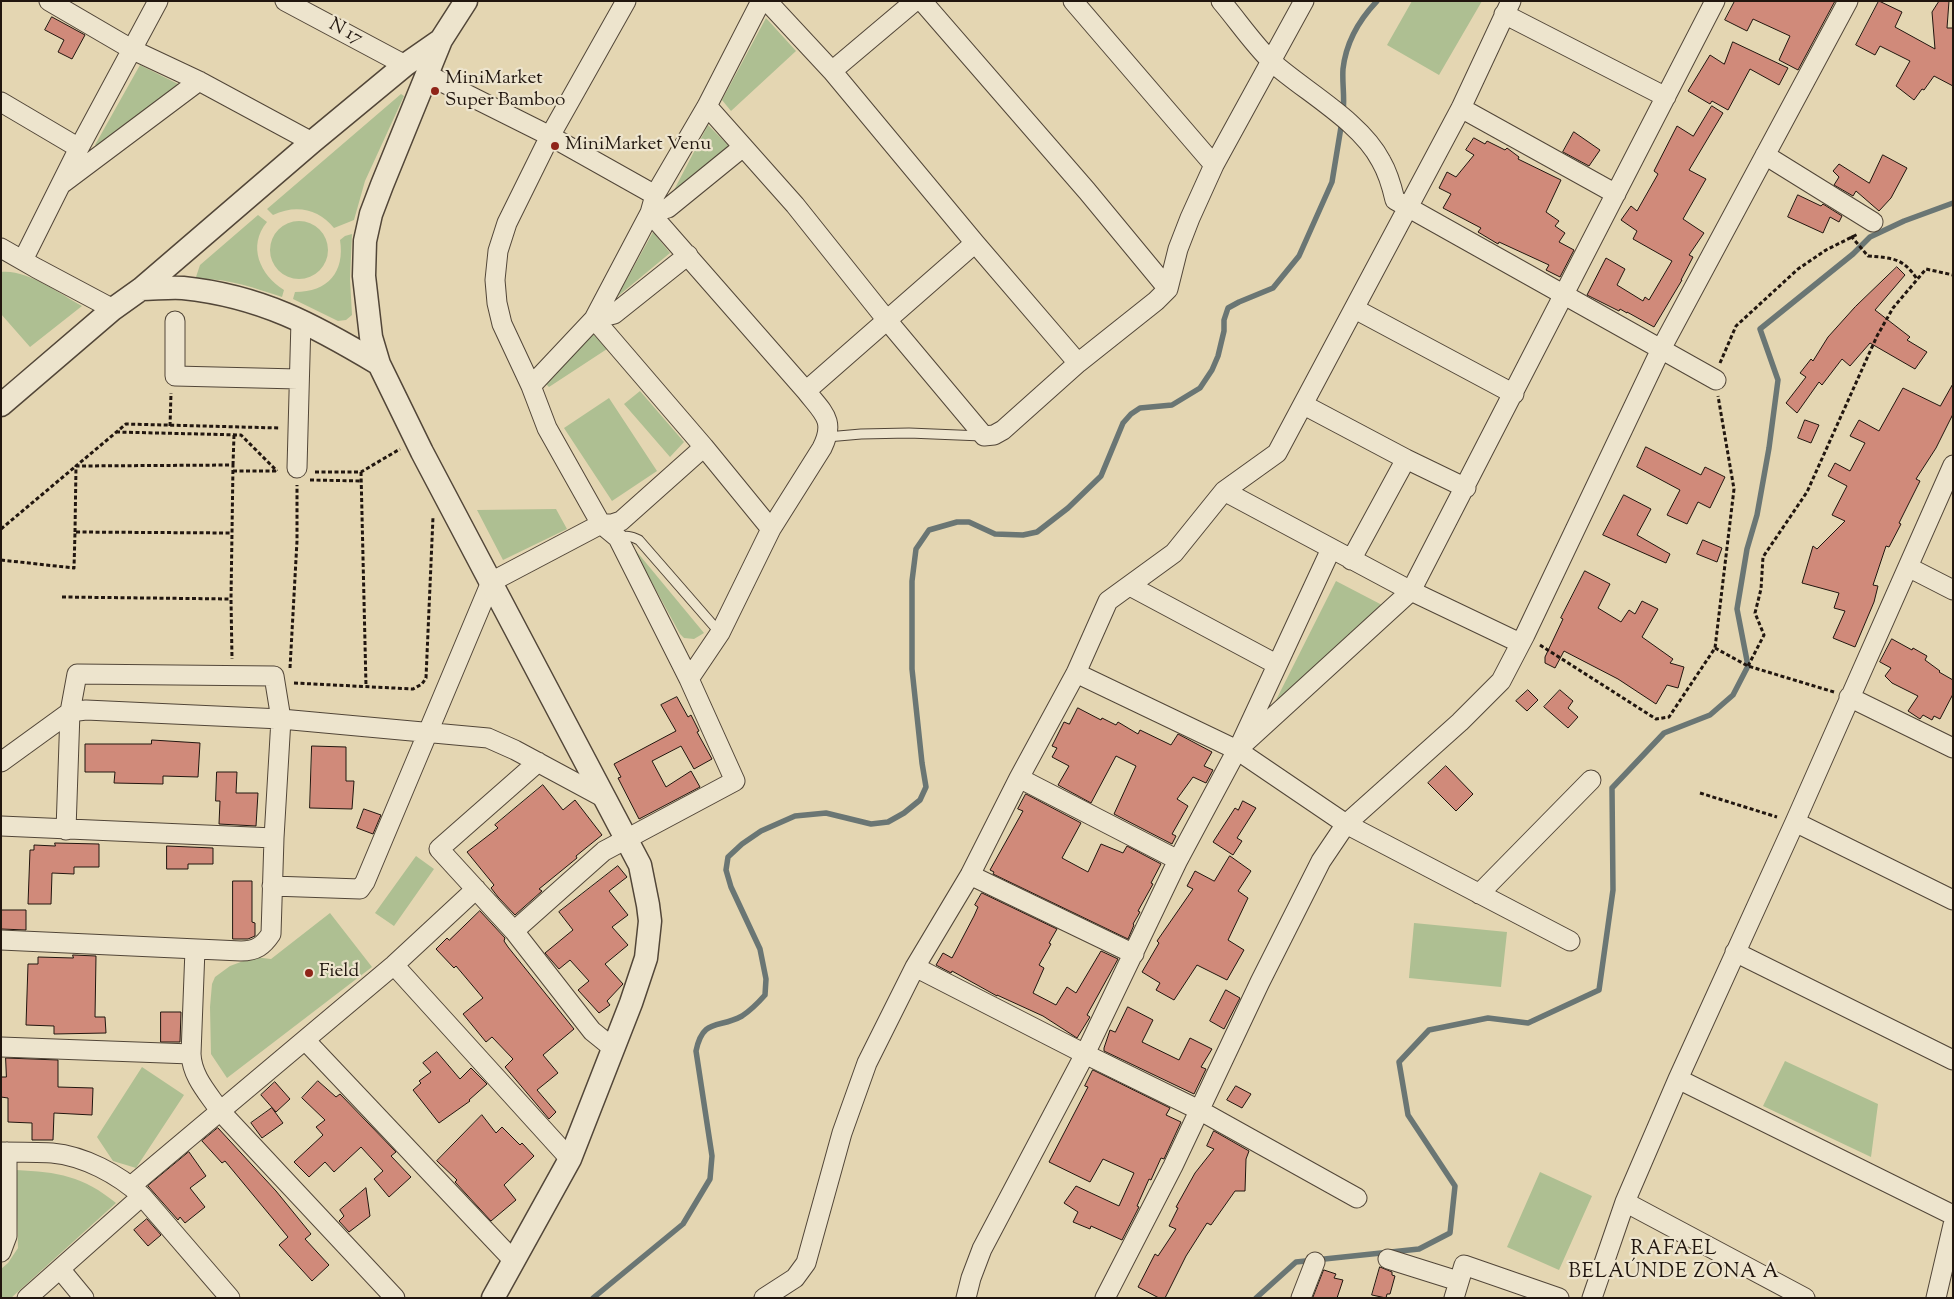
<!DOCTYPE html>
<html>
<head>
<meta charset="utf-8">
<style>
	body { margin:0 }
	#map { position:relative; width:1954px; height:1299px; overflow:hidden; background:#e4d6b2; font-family:"Sorts Mill Goudy",serif }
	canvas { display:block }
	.frame { position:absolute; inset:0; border:2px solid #21160f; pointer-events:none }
</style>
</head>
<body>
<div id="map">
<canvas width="1954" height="1299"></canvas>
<div class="frame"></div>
</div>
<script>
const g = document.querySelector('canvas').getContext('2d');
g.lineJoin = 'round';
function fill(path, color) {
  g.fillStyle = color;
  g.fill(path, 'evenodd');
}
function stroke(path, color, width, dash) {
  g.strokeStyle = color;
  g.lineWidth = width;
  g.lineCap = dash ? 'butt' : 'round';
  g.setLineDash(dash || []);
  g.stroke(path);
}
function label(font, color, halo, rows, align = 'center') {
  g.font = font + ' "Sorts Mill Goudy",serif';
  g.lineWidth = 4.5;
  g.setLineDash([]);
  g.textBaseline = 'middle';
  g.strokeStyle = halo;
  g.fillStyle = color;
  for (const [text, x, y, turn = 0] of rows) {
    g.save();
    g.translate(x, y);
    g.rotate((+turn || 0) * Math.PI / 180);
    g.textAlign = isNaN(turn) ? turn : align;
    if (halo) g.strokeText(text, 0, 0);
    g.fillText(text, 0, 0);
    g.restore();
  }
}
const green = new Path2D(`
	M 1412,1 L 1482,1 L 1439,75 L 1387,45 Z
	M 766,18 L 796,51 L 731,111 L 722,100 Z
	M 140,65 L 178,84 L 99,148 L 95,145 Z
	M 401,94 L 404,96 L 365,181 L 354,220 L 334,228 C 319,209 296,204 273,215 L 267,209 Z
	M 708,125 L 729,146 L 673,192 Z
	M 258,215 L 267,222 C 247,246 260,275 284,290 L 282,297 C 255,288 227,278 198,279 L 196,277 L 200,265 Z
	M270 250a29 29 0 1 1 58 0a29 29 0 1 1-58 0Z
	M 653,232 L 670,253 L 617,297 Z
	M 352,234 L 350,279 L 352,315 L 346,320 L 338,321 L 293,299 L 295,292 C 328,292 345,272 340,240 L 345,236 Z
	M 1,272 C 27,269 60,294 82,306 L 30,347 L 1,314 Z
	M 593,334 L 607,349 L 549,387 L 546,384 Z
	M 640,391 L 684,442 L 670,457 L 624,404 Z
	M 609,398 L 657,471 L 612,501 L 564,428 Z
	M 556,509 L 567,529 L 503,560 L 477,510 Z
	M 632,546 L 704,633 L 694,639 L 684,638 L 680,634 Z
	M 1336,581 L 1384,606 L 1269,714 Z
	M 416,856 L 434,869 L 394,926 L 375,913 Z
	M 330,913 L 372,967 L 227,1078 L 211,1054 L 210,1007 L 212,984 L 215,977 L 230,966 L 254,957 L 271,959 Z
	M 1414,923 L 1507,932 L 1501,987 L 1409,978 Z
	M 1785,1061 L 1878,1104 L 1871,1157 L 1763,1106 Z
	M 142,1067 L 184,1095 L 136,1168 L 113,1161 L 97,1137 Z
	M 16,1170 C 58,1172 83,1176 116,1203 L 11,1298 L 1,1298 L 1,1269 L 8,1263 L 18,1248 Z
	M 1540,1172 L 1592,1196 L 1559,1270 L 1507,1247 Z`);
const stream = new Path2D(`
	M 1343,112 C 1345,98 1342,84 1343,69 C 1346,42 1358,21 1377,1
	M 593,1298 L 683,1224 L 710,1179 L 712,1156 L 696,1051 C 703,1017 719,1029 742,1016 C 751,1010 758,1003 765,995 L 766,979 L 760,949 L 731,887 L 726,870 L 728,857 L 742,844 L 761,831 L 795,816 L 826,813 L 871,824 L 888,822 L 904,813 L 920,800 L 926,787 L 922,763 L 912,669 L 912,581 L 916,549 L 929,530 L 957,522 L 969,522 L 995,534 L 1023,535 L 1037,532 L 1068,508 L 1101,476 L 1123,423 L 1131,414 L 1140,408 L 1172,405 L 1200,388 L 1212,370 L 1218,356 L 1224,331 L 1224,320 L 1228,308 L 1239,302 L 1273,288 L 1299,256 L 1332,182 L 1342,121
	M 1256,1298 L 1296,1262 L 1419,1249 L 1450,1233 L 1455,1186 L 1408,1115 L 1399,1062 L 1429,1030 L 1488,1018 L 1528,1023 L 1599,990 L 1613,890 L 1612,788 L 1664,733 L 1710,715 L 1733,695 L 1748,666 L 1737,609 L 1747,549 L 1757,515 L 1769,448 L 1778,380 L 1760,329 L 1853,254 L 1870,237 L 1904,221 L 1953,203`);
const building = new Path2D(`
	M 1735,1 L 1835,1 L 1798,70 L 1779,60 L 1790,36 L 1753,19 L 1747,31 L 1725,20 Z
	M 1879,1 L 1902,12 L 1895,27 L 1935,49 L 1932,12 L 1939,1 L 1949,1 L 1947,28 L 1953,28 L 1953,86 L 1934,76 L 1924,90 L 1922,89 L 1914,100 L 1896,86 L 1910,61 L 1880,46 L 1875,55 L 1856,45 Z
	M 52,17 L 85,35 L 72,59 L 58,52 L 64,40 L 45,30 Z
	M 1733,42 L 1788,68 L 1779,85 L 1750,69 L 1728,110 L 1712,101 L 1710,104 L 1688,91 L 1710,55 L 1724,64 Z
	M 1712,106 L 1723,113 L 1689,170 L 1706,179 L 1683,219 L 1704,233 L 1689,255 L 1693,257 L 1681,280 L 1682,280 L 1654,327 L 1627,312 L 1627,313 L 1620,309 L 1619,311 L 1587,295 L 1606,258 L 1625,269 L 1617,285 L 1643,301 L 1645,297 L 1649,300 L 1672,261 L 1633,239 L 1637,231 L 1621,220 L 1631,206 L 1637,211 L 1658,174 L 1654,171 L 1677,126 L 1693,136 Z
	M 1574,132 L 1600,150 L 1589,166 L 1563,152 Z
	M 1474,138 L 1485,144 L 1487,141 L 1505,150 L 1507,148 L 1519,157 L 1518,159 L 1561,180 L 1546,212 L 1559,221 L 1555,226 L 1565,233 L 1559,242 L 1574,250 L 1560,277 L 1546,270 L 1549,265 L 1499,242 L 1498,244 L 1478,232 L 1481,228 L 1443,208 L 1451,194 L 1439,188 L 1447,172 L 1456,177 L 1474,155 L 1466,150 Z
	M 1883,155 L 1907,168 L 1891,198 L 1879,211 L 1856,191 L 1853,196 L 1834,185 L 1839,177 L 1833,171 L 1839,164 L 1869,183 Z
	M 1798,195 L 1821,206 L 1823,204 L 1842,216 L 1839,222 L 1830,217 L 1823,233 L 1788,217 Z
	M 1897,267 L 1905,275 L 1875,310 L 1910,337 L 1907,340 L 1927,352 L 1915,369 L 1870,343 L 1850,366 L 1842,359 L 1822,385 L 1819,382 L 1797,413 L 1786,403 L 1806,377 L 1800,373 L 1811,359 L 1813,361 L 1828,337 L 1855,307 Z
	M 1953,384 L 1953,414 L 1936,448 L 1916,479 L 1920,481 L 1899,523 L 1901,524 L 1889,547 L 1886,546 L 1873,585 L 1878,586 L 1874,602 L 1855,647 L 1833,638 L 1845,611 L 1834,608 L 1839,593 L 1802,583 L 1813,546 L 1817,549 L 1845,521 L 1832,515 L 1847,486 L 1828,476 L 1835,463 L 1850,471 L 1865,443 L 1850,436 L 1859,420 L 1879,431 L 1903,388 L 1940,406 Z
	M 1805,420 L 1819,425 L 1811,443 L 1798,438 Z
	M 1646,447 L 1701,475 L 1705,467 L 1725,477 L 1710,508 L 1698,502 L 1687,524 L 1667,515 L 1680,490 L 1637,467 Z
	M 1624,495 L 1651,509 L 1637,535 L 1670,554 L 1666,563 L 1603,535 Z
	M 1703,540 L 1722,548 L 1717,562 L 1697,554 Z
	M 1585,571 L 1610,584 L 1598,608 L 1621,622 L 1629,610 L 1635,614 L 1642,601 L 1658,609 L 1642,637 L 1673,659 L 1670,663 L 1684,667 L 1678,688 L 1667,685 L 1656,704 L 1618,679 L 1564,651 L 1555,668 L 1545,663 L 1545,657 L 1563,619 L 1561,618 Z
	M 1892,639 L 1912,650 L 1913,648 L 1927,656 L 1925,660 L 1940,671 L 1939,672 L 1953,680 L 1953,694 L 1940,719 L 1934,716 L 1932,720 L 1923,715 L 1920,719 L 1908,711 L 1918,696 L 1892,683 L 1885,676 L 1891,668 L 1880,662 Z
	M 1528,690 L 1538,700 L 1527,711 L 1516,701 Z
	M 1560,690 L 1573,701 L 1568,708 L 1578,717 L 1568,728 L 1544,707 Z
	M 677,697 L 688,717 L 691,715 L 699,731 L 697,732 L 712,759 L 694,769 L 681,746 L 652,761 L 666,787 L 691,771 L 700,787 L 639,819 L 618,778 L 621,777 L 614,764 L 676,731 L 661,705 Z
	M 1078,708 L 1101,720 L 1102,718 L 1116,725 L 1118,722 L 1138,734 L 1140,730 L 1171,745 L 1178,734 L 1212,752 L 1204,766 L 1213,770 L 1206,783 L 1193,777 L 1177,799 L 1188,806 L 1172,834 L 1176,836 L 1172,844 L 1114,814 L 1136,766 L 1116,756 L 1091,803 L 1058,785 L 1069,766 L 1052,757 L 1057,748 L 1052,746 L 1064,722 L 1069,724 Z
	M 152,740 L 200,743 L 198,777 L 163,776 L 163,784 L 114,783 L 115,772 L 85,772 L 85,744 L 151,744 Z
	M 312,746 L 346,747 L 346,781 L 354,781 L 352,809 L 310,808 Z
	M 1446,766 L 1473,794 L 1456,811 L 1428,783 Z
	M 217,772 L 237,772 L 236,793 L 258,793 L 256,826 L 219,824 L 220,801 L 216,801 Z
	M 543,785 L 563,810 L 575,800 L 602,835 L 576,856 L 577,858 L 539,889 L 542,891 L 515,915 L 498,897 L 491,888 L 494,885 L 467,852 L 498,828 L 495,825 Z
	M 1026,794 L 1081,823 L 1062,858 L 1088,872 L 1101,844 L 1123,853 L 1127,846 L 1161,864 L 1151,883 L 1153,884 L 1138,911 L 1140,912 L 1133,924 L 1134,925 L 1128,939 L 993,874 L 994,872 L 990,870 L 1023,811 L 1018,809 Z
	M 1243,801 L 1256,808 L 1237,838 L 1242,841 L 1233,855 L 1213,842 L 1235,808 L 1238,810 Z
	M 364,809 L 381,815 L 373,834 L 357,828 Z
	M 55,843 L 99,844 L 99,867 L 74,867 L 74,874 L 52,873 L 51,904 L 28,904 L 30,850 L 34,850 L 34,845 L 55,846 Z
	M 167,846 L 213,848 L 213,864 L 188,864 L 188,869 L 167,869 Z
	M 1230,856 L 1251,871 L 1238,891 L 1248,898 L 1228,940 L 1244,950 L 1227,980 L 1197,965 L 1174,1000 L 1156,990 L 1160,983 L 1142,972 L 1159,943 L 1157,941 L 1193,889 L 1187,886 L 1195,871 L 1214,881 Z
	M 618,866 L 627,877 L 609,891 L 628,915 L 612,927 L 628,945 L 605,964 L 623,984 L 607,1001 L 610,1005 L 599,1013 L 578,990 L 589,981 L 570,960 L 559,969 L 545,953 L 573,930 L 559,912 Z
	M 233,881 L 252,881 L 252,922 L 255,923 L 255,936 L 248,939 L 233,939 Z
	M 982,893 L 1057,929 L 1049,943 L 1051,944 L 1039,965 L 1044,968 L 1033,993 L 1056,1005 L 1067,987 L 1076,993 L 1101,951 L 1118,959 L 1087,1015 L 1090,1017 L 1077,1038 L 1043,1016 L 997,995 L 997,996 L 952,971 L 951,973 L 936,965 L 943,953 L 952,958 L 974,916 L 978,907 L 975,905 Z
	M 1,910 L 26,910 L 26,930 L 1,929 Z
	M 480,911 L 505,938 L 504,941 L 508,947 L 574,1029 L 543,1055 L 558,1073 L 537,1090 L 556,1112 L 549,1119 L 505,1067 L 513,1059 L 492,1037 L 486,1042 L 463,1014 L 483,998 L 456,966 L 454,968 L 436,949 L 447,938 L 449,940 Z
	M 73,955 L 96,956 L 95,1017 L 105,1017 L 106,1033 L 54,1034 L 54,1026 L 26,1025 L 28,964 L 38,964 L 38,957 L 73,958 Z
	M 1226,990 L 1240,998 L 1224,1029 L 1210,1021 Z
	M 1128,1007 L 1153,1020 L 1142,1042 L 1179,1060 L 1190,1038 L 1212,1049 L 1201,1067 L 1206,1069 L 1194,1094 L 1104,1051 L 1104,1048 L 1110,1030 L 1115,1032 Z
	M 161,1012 L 181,1012 L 180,1042 L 161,1042 Z
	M 437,1052 L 460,1079 L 471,1068 L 487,1084 L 469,1100 L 470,1101 L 439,1123 L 413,1090 L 421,1083 L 419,1081 L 431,1072 L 423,1063 Z
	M 6,1058 L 58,1060 L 58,1087 L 93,1088 L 92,1115 L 54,1113 L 53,1140 L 32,1140 L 32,1123 L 8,1122 L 8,1098 L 1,1097 L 1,1077 L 6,1077 Z
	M 1093,1070 L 1170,1108 L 1166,1115 L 1181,1122 L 1164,1159 L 1161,1158 L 1151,1180 L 1149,1179 L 1137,1206 L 1139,1207 L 1122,1240 L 1091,1226 L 1090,1229 L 1073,1222 L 1078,1212 L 1064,1203 L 1076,1186 L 1119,1206 L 1134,1173 L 1103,1159 L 1090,1182 L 1049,1162 L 1088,1087 L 1085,1086 Z
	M 318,1081 L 336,1097 L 340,1094 L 396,1152 L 391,1156 L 411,1177 L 389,1197 L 374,1179 L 383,1171 L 361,1147 L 334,1172 L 325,1162 L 309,1177 L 294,1162 L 323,1135 L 316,1127 L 325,1120 L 302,1098 Z
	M 275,1082 L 290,1099 L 276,1112 L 261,1095 Z
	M 1236,1086 L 1251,1094 L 1242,1108 L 1227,1100 Z
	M 272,1108 L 283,1123 L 262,1138 L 251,1123 Z
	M 482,1115 L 496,1133 L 502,1127 L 520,1145 L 522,1143 L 534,1156 L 504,1185 L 516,1200 L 491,1221 L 455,1182 L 457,1180 L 437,1161 Z
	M 218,1128 L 276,1191 L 311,1234 L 305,1239 L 329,1265 L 312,1281 L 279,1245 L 288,1237 L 225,1161 L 222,1163 L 202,1141 Z
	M 1214,1131 L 1249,1151 L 1246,1159 L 1245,1191 L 1235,1191 L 1211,1225 L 1207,1223 L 1186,1256 L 1165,1298 L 1159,1298 L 1138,1287 L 1155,1254 L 1158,1256 L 1176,1229 L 1169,1226 L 1178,1208 L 1176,1207 L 1195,1173 L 1214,1149 L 1207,1146 Z
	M 189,1152 L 206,1176 L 190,1188 L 205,1207 L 185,1223 L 180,1217 L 178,1220 L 148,1186 Z
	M 366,1188 L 370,1216 L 349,1232 L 339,1221 L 344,1216 L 340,1210 Z
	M 147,1219 L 161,1235 L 148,1246 L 134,1230 Z
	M 1380,1267 L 1392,1272 L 1392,1275 L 1395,1276 L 1390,1294 L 1387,1294 L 1386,1298 L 1372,1295 Z
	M 1324,1270 L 1336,1274 L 1334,1278 L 1343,1280 L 1337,1298 L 1313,1298 Z`);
const path = new Path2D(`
	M 1851,236 L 1868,256 C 1893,258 1903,258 1917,279
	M 1720,363 L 1736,326 L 1798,269 L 1826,250 L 1858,234
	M 170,426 L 171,393
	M 116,432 L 241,435 L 277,471
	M 233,465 L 234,435
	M 233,471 L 277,471
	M 315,472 L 361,472 L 400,449
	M 361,472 L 366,686
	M 310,480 L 362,481
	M 1,529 L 76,466 L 233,465 L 231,599 L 232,659
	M 75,532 L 76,466 L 126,424 L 279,428
	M 1,560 L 74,568 L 75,532 L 231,533
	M 62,597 L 231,599
	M 1540,645 L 1656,719 L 1669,717 L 1715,648 L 1734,489 L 1718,396
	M 1715,648 L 1748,666 L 1834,692
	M 1748,666 L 1764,635 L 1755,613 L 1761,589 L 1763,557 L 1807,492 L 1877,336 L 1893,308 L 1926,269 L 1953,275
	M 290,668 L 297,541 L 297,485
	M 294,683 L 413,689 L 422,684 L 426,678 L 433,517
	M 1700,793 L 1777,817`);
const service = new Path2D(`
	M 827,437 L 861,434 L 909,433 L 982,436
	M 618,538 C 626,535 631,536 639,540 L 720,633`);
const minor = new Path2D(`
	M 49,1 L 133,50 L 199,81 L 312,142
	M 285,1 L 405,65
	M 767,1 L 832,71 L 975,243 L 1078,363
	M 922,1 L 1087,191 L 1168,289
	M 1073,1 L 1214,165
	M 1221,1 C 1238,21 1254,45 1273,63 C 1306,92 1361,122 1381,161 C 1388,173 1392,187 1395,200 L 1716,380
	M 1504,14 L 1666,97
	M 832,71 L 915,1
	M 428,75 L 550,136 L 655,195
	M 1,102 L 79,148
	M 707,106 L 795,205 L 886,319 L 984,436 L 994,435 L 1003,430 L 1078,363 L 1156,301 L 1168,289 L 1178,249 L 1190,218 L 1214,165 L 1304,1
	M 1461,108 L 1616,194
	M 1765,155 L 1873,222
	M 63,183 L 199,81
	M 1,248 L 36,268 L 113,309
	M 688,255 L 614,314 L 594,319 L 704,447 L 771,529
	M 23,260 L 79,148 L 158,1
	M 1355,309 L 1514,394
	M 175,321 L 175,376 L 298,379
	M 531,386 L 594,319 L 650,213 L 655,195 L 707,106 L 761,1
	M 806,391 L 975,243
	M 1304,405 L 1406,459 L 1466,488
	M 297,468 L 301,320
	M 1224,491 L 1411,591 L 1520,643
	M 1351,560 L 1406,459
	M 1908,567 L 1953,590
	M 1130,586 L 1276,664
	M 1076,673 L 1237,750 L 1346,824 L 1570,941
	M 689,679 L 720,633 L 771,529 L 822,448 C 836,420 823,413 806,391 L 650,213 L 668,208 L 743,147
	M 1849,697 L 1953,748
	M 1241,743 L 1331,549
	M 1,762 L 70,712 L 86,710 L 281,719 L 488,738 L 515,750 L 606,799
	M 538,762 L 439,849 L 514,931 L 592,1031 L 613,1048
	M 1019,778 L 1178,860
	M 1795,822 L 1953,900
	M 1,826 L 274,838
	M 970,875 L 1134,954
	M 272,886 L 360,889 L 365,882 L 491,582 L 601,524 L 612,524 L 621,521 L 704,447
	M 1479,894 L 1591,780
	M 514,931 L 604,851 L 735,781 L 689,679 L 618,538 L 601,524 L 547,428 L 531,386 L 502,324 L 497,303 L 495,280 L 498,251 L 507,223 L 550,136 L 626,1
	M 1,940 L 241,951 C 256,951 263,946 271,934 L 274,838 L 281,719 L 274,676 L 77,674 L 70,712 L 66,830
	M 195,949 L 191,1054 C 192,1077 208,1093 220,1111 L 395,1298
	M 1735,952 L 1953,1060
	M 394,965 L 570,1159
	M 915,967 L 1085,1054 L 1199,1110 L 1357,1198
	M 305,1040 L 514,1261
	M 1,1047 L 191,1054
	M 1678,1079 L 1953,1215
	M 1,1152 C 18,1152 35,1152 52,1153 C 84,1156 118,1174 142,1196 L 230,1298
	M 131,1186 L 394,965 L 476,889
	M 1625,1202 L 1805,1298
	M 1,1252 L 7,1236 L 7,1152
	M 1388,1259 L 1458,1281
	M 60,1269 L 84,1298
	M 27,1298 L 142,1196
	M 764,1298 L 795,1278 L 806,1263 L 842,1133 L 867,1063 L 915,967 L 970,875 L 1019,778 L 1076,673 L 1108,601 L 1174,553 L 1224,491 L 1277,453 L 1461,108 L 1511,1
	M 966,1298 L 971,1278 L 982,1249 L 1085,1054 L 1178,860 L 1237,750 L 1411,591 L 1715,1
	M 1105,1298 L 1173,1166 L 1260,982 L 1321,861 L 1346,824 L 1460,722 L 1501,681 L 1525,635 L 1661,349 L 1848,1
	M 1301,1298 L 1315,1262
	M 1454,1298 L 1464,1265 L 1559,1298
	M 1592,1298 L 1625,1202 L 1678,1079 L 1795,822 L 1953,465
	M 1936,1298 L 1953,1225`);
const tertiary = new Path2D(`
	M 441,40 L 382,185 L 371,214 L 365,241 L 364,276 L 371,337 L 379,364 L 422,452 L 640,865 L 648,905 L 650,921 L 646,958 L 631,1003 L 570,1159 L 493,1298
	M 141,289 C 155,289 169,287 183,288 C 261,296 314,325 379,364
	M 1,405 L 113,309 L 141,289 L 312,142 L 405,65 L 441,40 L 466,1`);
const markers = [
	[435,91,5,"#8f2418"],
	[555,146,5,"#8f2418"],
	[309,973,5,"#8f2418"]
];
const streetNames = [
	["N 17",345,33,28]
];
const poiNames = [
	["MiniMarket",445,80],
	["Super Bamboo",445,102],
	["MiniMarket Venu",565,146],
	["Field",319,973]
];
const neighbourhoodNames = [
	["RAFAEL",1674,1251],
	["BELAÚNDE ZONA A",1674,1274]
];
fill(green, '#aebf92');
stroke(stream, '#6a7674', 5.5);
fill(building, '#d08a7a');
stroke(building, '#21160f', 1);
stroke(service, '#524638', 11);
stroke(minor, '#524638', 21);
stroke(tertiary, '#524638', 25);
stroke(path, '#21160f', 3, [4, 2.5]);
stroke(service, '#ede4cd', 9);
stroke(minor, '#ede4cd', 19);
stroke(tertiary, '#ede4cd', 22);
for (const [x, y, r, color] of markers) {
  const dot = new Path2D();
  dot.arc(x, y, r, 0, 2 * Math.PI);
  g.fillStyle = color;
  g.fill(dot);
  stroke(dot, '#ede4cd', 2);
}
label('19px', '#21160f', '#ede4cd', streetNames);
label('19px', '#21160f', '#ede4cd', poiNames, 'left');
g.letterSpacing = '1px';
label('20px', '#21160f', '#ede4cd', neighbourhoodNames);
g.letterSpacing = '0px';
</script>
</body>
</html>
